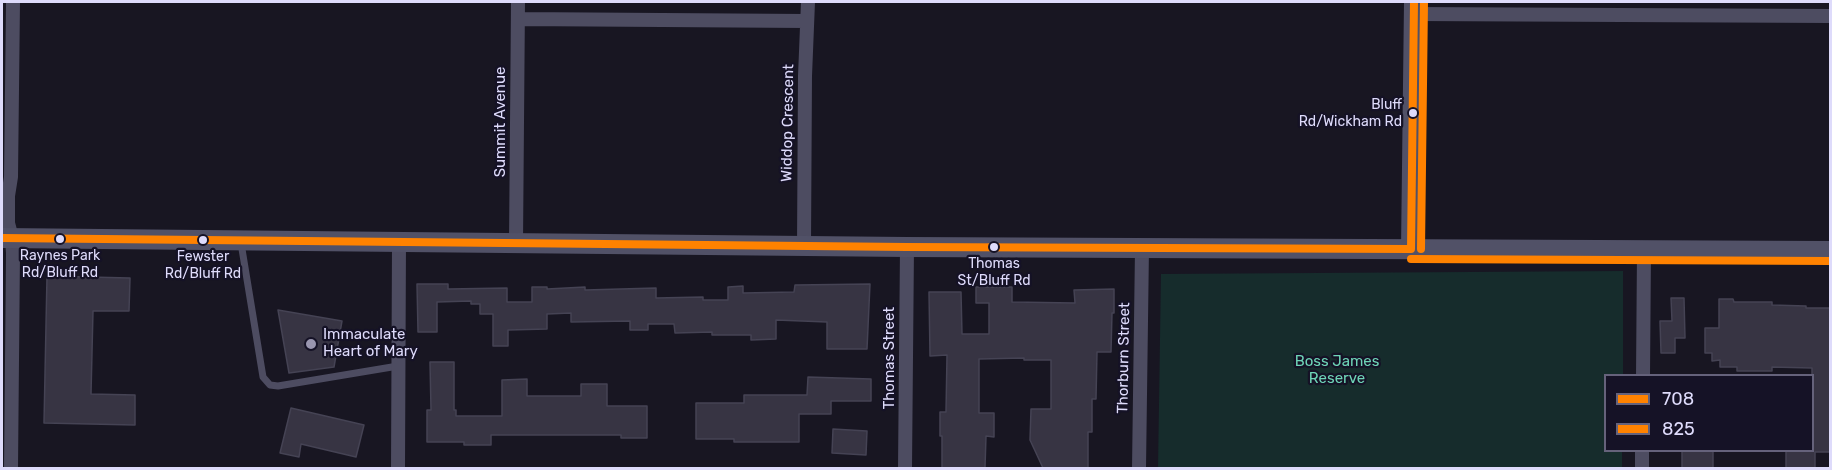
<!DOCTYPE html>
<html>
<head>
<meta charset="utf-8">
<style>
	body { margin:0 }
	#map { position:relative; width:1832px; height:470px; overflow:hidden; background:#181622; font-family:Rubik,sans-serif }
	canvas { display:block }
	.frame { position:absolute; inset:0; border:3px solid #dedbfb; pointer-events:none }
	.legend { position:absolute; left:1604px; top:374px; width:210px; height:78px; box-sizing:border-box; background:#151226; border:2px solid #65627b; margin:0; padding:8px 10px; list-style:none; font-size:18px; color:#dedbfb }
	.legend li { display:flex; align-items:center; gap:12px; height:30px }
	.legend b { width:30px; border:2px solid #65627b }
</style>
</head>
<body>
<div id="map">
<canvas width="1832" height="470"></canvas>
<div class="frame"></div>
<ul class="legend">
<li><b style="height:8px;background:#ff8200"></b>708</li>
<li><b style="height:8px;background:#ff8200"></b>825</li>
</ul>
</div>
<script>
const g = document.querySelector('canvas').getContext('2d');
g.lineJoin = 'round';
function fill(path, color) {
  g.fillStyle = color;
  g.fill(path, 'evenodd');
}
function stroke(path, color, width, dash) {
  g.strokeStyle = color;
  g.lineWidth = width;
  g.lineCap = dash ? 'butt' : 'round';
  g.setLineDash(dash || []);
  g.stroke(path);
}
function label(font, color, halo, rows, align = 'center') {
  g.font = font + ' Rubik,sans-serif';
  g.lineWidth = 4.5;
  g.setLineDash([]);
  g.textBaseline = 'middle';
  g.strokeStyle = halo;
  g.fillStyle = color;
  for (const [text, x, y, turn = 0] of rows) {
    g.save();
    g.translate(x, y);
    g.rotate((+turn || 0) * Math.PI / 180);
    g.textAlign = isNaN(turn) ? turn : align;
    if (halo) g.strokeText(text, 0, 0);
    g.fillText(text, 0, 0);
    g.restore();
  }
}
const green = new Path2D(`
	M 1623,271 L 1623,375 L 1606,376 L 1606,450 L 1622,451 L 1622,468 L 1158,468 L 1161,274 Z`);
const building = new Path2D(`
	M 47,276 L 130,278 L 129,311 L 93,311 L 91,394 L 135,395 L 135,425 L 44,423 Z
	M 417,284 L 448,284 L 448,289 L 507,288 L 507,302 L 532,302 L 532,287 L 547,287 L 547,289 L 585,287 L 585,290 L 656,288 L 656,298 L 703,297 L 703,300 L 728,300 L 728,287 L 743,286 L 743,293 L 794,292 L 795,285 L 870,284 L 867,349 L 827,349 L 827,322 L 776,320 L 776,339 L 751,340 L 751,335 L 712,335 L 712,332 L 675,333 L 674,324 L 648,324 L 648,330 L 630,330 L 630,321 L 571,322 L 571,313 L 547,314 L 547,329 L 508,330 L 508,346 L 493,346 L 493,314 L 480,314 L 480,304 L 471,304 L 471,301 L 437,302 L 437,332 L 418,332 Z
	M 976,287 L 1012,287 L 1012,302 L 1075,303 L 1074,290 L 1114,289 L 1114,313 L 1112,313 L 1111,352 L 1097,352 L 1096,399 L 1092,399 L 1092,432 L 1088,432 L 1088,468 L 1043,468 L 1030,440 L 1031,409 L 1051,409 L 1051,360 L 1024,360 L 1024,358 L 979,359 L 979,413 L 994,413 L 994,437 L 986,436 L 985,468 L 942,468 L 942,436 L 940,436 L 940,412 L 946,412 L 947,355 L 930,356 L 929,292 L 961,292 L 962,334 L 989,334 L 989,303 L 976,303 Z
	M 1671,298 L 1684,298 L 1685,338 L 1675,338 L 1675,353 L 1661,353 L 1660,321 L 1672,321 Z
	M 1719,299 L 1733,299 L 1734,302 L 1772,302 L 1772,305 L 1806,306 L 1806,308 L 1830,308 L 1830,452 L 1815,452 L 1815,468 L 1786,468 L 1786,450 L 1812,450 L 1812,368 L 1772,367 L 1772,371 L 1737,371 L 1737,367 L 1720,367 L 1720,360 L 1712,361 L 1712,353 L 1705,353 L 1705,328 L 1719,328 Z
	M 278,310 L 342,321 L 334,367 L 289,373 Z
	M 430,362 L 454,362 L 454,410 L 456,410 L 456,416 L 502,416 L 502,380 L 527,379 L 527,396 L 581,396 L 581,384 L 607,384 L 607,406 L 647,406 L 647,438 L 621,438 L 621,435 L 491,435 L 491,445 L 464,445 L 464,442 L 427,442 L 427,410 L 431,410 Z
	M 808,377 L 871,379 L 871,401 L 831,401 L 831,414 L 799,414 L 799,442 L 734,442 L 734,439 L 696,439 L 696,403 L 744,403 L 744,395 L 807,395 Z
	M 291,408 L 364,425 L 356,457 L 301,444 L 299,457 L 280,453 Z
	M 833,429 L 867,431 L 866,455 L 832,453 Z
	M 1682,450 L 1713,450 L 1713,468 L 1682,468 Z`);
const lane = new Path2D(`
	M 241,243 L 263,377 L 270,385 L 278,386 L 398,366`);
const street = new Path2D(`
	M 1414,14 L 1830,16
	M 518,19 L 806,21
	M 516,243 L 518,2
	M 804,245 L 805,76 L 808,2
	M 1643,376 L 1644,250
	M 11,468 L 13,253 L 12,238 L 8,223 L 8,196 L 11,177 L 13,2
	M 398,468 L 399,242
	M 905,468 L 907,247
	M 1139,468 L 1142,248
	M 1642,468 L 1642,450`);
const secondary = new Path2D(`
	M 2,238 L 907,247 L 1830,251
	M 1411,249 L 1414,2`);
const bus1 = new Path2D(`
	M 2,238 L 907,247 L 1411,249
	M 1411,249 L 1414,2`);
const bus2 = new Path2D(`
	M 1421,249 L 1424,2
	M 1411,259 L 1830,261`);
const markers = [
	[1413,113,5,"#dedbfb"],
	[60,239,5,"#dedbfb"],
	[203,240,5,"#dedbfb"],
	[994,247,5,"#dedbfb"],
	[311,344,6,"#9996af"]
];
const busNames = [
	["Bluff",1402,105,"right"],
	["Rd/Wickham Rd",1402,122,"right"],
	["Raynes Park",60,256],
	["Rd/Bluff Rd",60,273],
	["Fewster",203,257],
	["Rd/Bluff Rd",203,274],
	["Thomas",994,264],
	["St/Bluff Rd",994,281]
];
const streetNames = [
	["Summit Avenue",501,122,-90],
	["Widdop Crescent",788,123,-89],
	["Thomas Street",890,358,-90],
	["Thorburn Street",1124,358,-89]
];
const poiNames = [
	["Immaculate",323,335],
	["Heart of Mary",323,352]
];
const parkNames = [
	["Boss James",1337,362],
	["Reserve",1337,379]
];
fill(green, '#162c2c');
fill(building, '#373443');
stroke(building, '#454354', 1.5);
stroke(lane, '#4d4c61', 7);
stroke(street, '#4d4c61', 14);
stroke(secondary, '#515167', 20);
stroke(bus1, '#ff8200', 8);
stroke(bus2, '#ff8200', 8);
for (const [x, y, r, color] of markers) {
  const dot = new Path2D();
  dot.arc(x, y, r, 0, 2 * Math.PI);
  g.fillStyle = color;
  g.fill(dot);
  stroke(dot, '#151226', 2);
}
label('14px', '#dedbfb', '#151226', busNames);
label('15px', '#dedbfb', '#151226', streetNames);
label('15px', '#dedbfb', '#151226', poiNames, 'left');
label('15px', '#6ed4b7', '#151226', parkNames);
</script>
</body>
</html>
